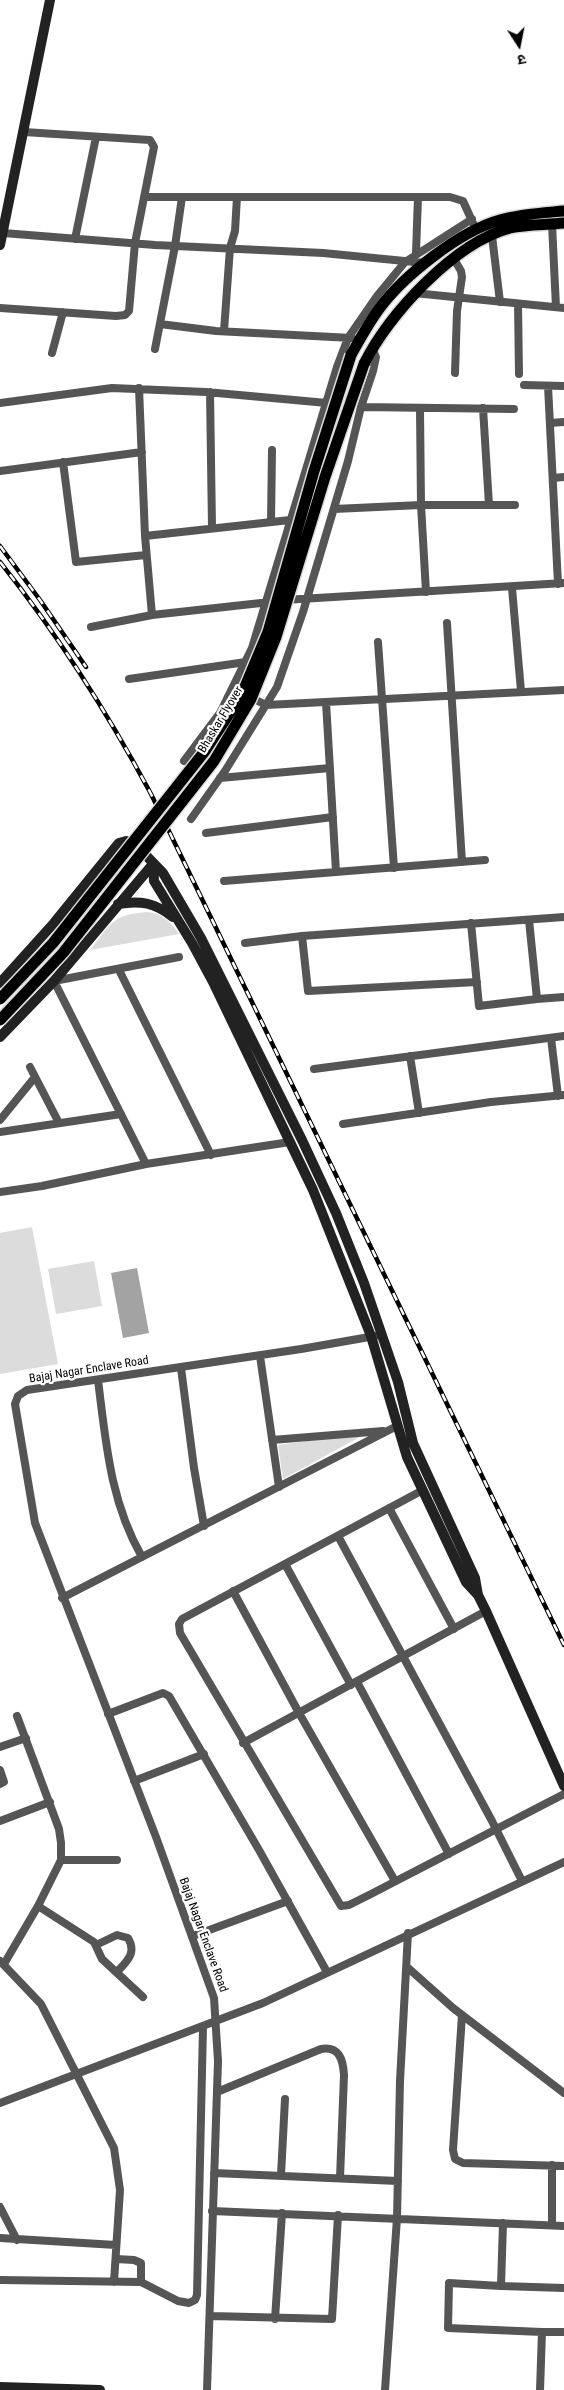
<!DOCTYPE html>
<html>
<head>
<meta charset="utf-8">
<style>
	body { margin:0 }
	#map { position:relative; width:564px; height:2390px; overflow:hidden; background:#fff; font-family:"Roboto Condensed","Noto Sans Devanagari",sans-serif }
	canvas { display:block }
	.north { position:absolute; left:494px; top:20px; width:50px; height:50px; -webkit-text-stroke:4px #fff; paint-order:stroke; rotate:169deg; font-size:14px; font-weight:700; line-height:20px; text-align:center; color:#000 }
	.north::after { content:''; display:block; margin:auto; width:18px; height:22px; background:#000; clip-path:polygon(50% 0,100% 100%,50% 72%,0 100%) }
</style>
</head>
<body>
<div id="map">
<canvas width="564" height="2390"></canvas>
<div class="north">उ</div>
</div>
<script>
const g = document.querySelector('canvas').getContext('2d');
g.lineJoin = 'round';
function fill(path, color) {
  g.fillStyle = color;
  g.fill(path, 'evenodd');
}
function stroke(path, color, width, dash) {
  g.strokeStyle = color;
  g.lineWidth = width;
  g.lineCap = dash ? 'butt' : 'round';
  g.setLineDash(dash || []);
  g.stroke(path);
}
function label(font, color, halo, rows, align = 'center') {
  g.font = font + ' "Roboto Condensed",sans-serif';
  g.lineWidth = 4.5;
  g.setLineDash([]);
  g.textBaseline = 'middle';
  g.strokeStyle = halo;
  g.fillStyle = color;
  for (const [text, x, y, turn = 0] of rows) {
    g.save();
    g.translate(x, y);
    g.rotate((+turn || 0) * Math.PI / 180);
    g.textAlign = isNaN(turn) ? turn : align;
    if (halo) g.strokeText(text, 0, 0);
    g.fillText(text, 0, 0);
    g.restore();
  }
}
const green = new Path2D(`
	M 146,912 C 162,913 170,921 179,934 L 90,950 C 110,925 111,915 146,912 Z
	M 32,1227 L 58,1364 L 0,1374 L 0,1233 Z
	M 94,1261 L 102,1306 L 56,1314 L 48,1269 Z
	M 367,1433 L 283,1479 L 278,1445 Z`);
const water = new Path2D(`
	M 137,1268 L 149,1333 L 123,1338 L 111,1273 Z`);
const street = new Path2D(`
	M 144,197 L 450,197 L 463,201 L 473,223
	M 552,224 L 556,307
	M 3,233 L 155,245 L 323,253 L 425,263
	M 492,236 L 500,302
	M 75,239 L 96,137
	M 416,253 L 418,197
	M 454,259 L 461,271 L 462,277 L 457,311 L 455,373
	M 414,293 L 564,308
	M 518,304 L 519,374
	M 0,308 L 116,316 L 125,315 L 129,311 L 135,243 L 154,147 L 150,140 L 24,132
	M 160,324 L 216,331 L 352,338
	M 224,331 L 230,248 L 235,231 L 237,197
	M 155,349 L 175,246 L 182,197
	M 52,353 L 63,312
	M 524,385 L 564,386
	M 548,386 L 558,584
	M 139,388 L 145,536 L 152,615
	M 210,392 L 212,528
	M 0,403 L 112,388 L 206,392 L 327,403
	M 361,407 L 514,409
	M 483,408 L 489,505
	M 420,409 L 421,505 L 426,592
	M 550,423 L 564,422
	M 63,462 L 76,562 L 146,555
	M 0,471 L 142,452
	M 553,478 L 564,477
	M 334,509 L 421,505 L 515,505
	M 271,522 L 272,450
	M 145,536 L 290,520
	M 512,588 L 521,691
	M 284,600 L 564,583
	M 447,623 L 462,862
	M 91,627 L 152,615 L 270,602
	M 378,642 L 394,868
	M 129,679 L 246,662
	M 248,696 L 266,705 L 564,690
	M 326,702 L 336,872
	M 184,761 L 220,713 L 252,648 L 337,367 L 348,338 L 377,296 L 405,262 L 472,219
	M 220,778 L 330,768
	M 191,819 L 225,771 L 277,687 L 303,612 L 348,461 L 361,407 L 373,371 L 376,357 L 372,348
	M 206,833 L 333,817
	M 224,881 L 485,860
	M 529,920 L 537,999 L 564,997
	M 471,923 L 479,1006 L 537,999
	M 302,936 L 308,991 L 477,982
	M 245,943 L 302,936 L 564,917
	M 119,970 L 211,1155
	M 551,1038 L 558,1096
	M 410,1056 L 419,1113
	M 30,1067 L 59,1123
	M 314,1069 L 564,1036
	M 0,1120 L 35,1077
	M 343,1124 L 491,1102 L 564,1095
	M 0,1132 L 121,1114
	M 146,1164 L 54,981 L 179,957
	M 0,1192 L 42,1186 L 146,1164 L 290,1142
	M 260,1356 L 279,1487
	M 181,1368 L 194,1468 L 204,1526
	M 98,1380 C 106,1443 110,1501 142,1557
	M 272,1440 L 383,1431
	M 423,1490 L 182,1619 L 179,1624 L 180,1633 L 341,1906 L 349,1905 L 371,1894 L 564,1794
	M 389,1508 L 454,1629
	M 338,1536 L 492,1821 L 522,1881
	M 285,1564 L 351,1685
	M 233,1591 L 299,1713 L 395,1881
	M 62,1598 L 397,1426
	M 357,1682 L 449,1854
	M 108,1714 L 163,1693 L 169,1696 L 259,1850 L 327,1972
	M 17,1716 L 59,1829 L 61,1843 L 61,1860
	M 243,1743 L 486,1611
	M 0,1747 L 26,1738
	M 0,1770 L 4,1782 L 0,1784
	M 134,1781 L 204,1754
	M 0,1821 L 50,1802
	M 38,1906 L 94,1942 L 102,1959 L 143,1997
	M 193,1936 L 288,1901
	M 96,1945 L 117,1935 L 128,1938 C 137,1953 127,1961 117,1972
	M 0,1961 L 41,2004 L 114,2148 L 120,2190 L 114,2282
	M 4,1964 L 38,1906 L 61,1860 L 117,1860
	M 407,1967 L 453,2008 L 564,2093
	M 462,2015 L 453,2150 L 455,2159 L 463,2163 L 564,2166
	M 217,2092 L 321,2049 C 339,2046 343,2059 344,2075 L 340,2178
	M 0,2103 L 263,2003 L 564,1862
	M 552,2165 L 552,2225
	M 214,2173 L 398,2181
	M 281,2175 L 285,2099
	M 0,2207 L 17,2240
	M 212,2211 L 564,2226
	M 503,2223 L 501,2286 L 449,2283 L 448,2328 L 542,2332
	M 0,2238 L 116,2245
	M 116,2259 L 134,2260 L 141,2263 L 141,2282
	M 0,2280 L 141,2282 L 178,2301 L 189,2303 L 195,2300 L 197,2295 L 203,2027
	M 501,2286 L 564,2288
	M 211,2316 L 332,2319 L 338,2215
	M 275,2319 L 282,2213
	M 207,2390 L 218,2061 L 214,1998 L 156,1837 L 35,1523 L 15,1404 L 18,1396 L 27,1390 L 301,1349 L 375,1336
	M 385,2390 L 397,2218 L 400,2081 L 408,1933
	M 540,2390 L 542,2332 L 564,2332`);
const secondary = new Path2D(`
	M 0,245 L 50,0
	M 153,864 L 154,881 L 192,943 L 214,984 L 313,1190 L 371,1336 L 407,1457 L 466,1582 L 478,1595 L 486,1611 L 564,1786
	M 118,904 C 141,900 155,903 173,917
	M 0,983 L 54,923 L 119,843 L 126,841 L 136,845 L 163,873 L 201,938 L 302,1140 L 336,1213 L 364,1283 L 398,1382 L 413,1443 L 475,1578 L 478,1595
	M 0,1037 L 54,981 L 153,864
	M 0,2387 L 100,2390`);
const primary = new Path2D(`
	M 351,355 C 360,339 368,324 379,309 C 403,276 460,231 500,220 C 521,214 542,213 564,211
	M 364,364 C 389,314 454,243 510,228 C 527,224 547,225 564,223`);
const rail = new Path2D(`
	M 0,546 L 40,600 L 86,667
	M 0,562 C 58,635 107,712 151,794 L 564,1645`);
const primaryBridge = new Path2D(`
	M 0,999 L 53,943 L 205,751 L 242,694 L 268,632 L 314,471 L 351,355
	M 0,1020 L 63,953 L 214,761 L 251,699 L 276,637 L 325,477 L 364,364`);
const streetNames = [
	["Bhaskar Flyover",221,720,-59],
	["Bajaj Nagar Enclave Road",89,1370,-9],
	["Bajaj Nagar Enclave Road",203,1935,70]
];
fill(green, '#dcdcdc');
fill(water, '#a3a3a3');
stroke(primary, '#dbdbdb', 14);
stroke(street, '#555', 8);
stroke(secondary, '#222', 10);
stroke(primary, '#000', 11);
stroke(rail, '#000', 4.5);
stroke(rail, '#fff', 2.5, [8]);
stroke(primaryBridge, '#dbdbdb', 14, []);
stroke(primaryBridge, '#000', 11);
label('12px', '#000', '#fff', streetNames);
</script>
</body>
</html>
